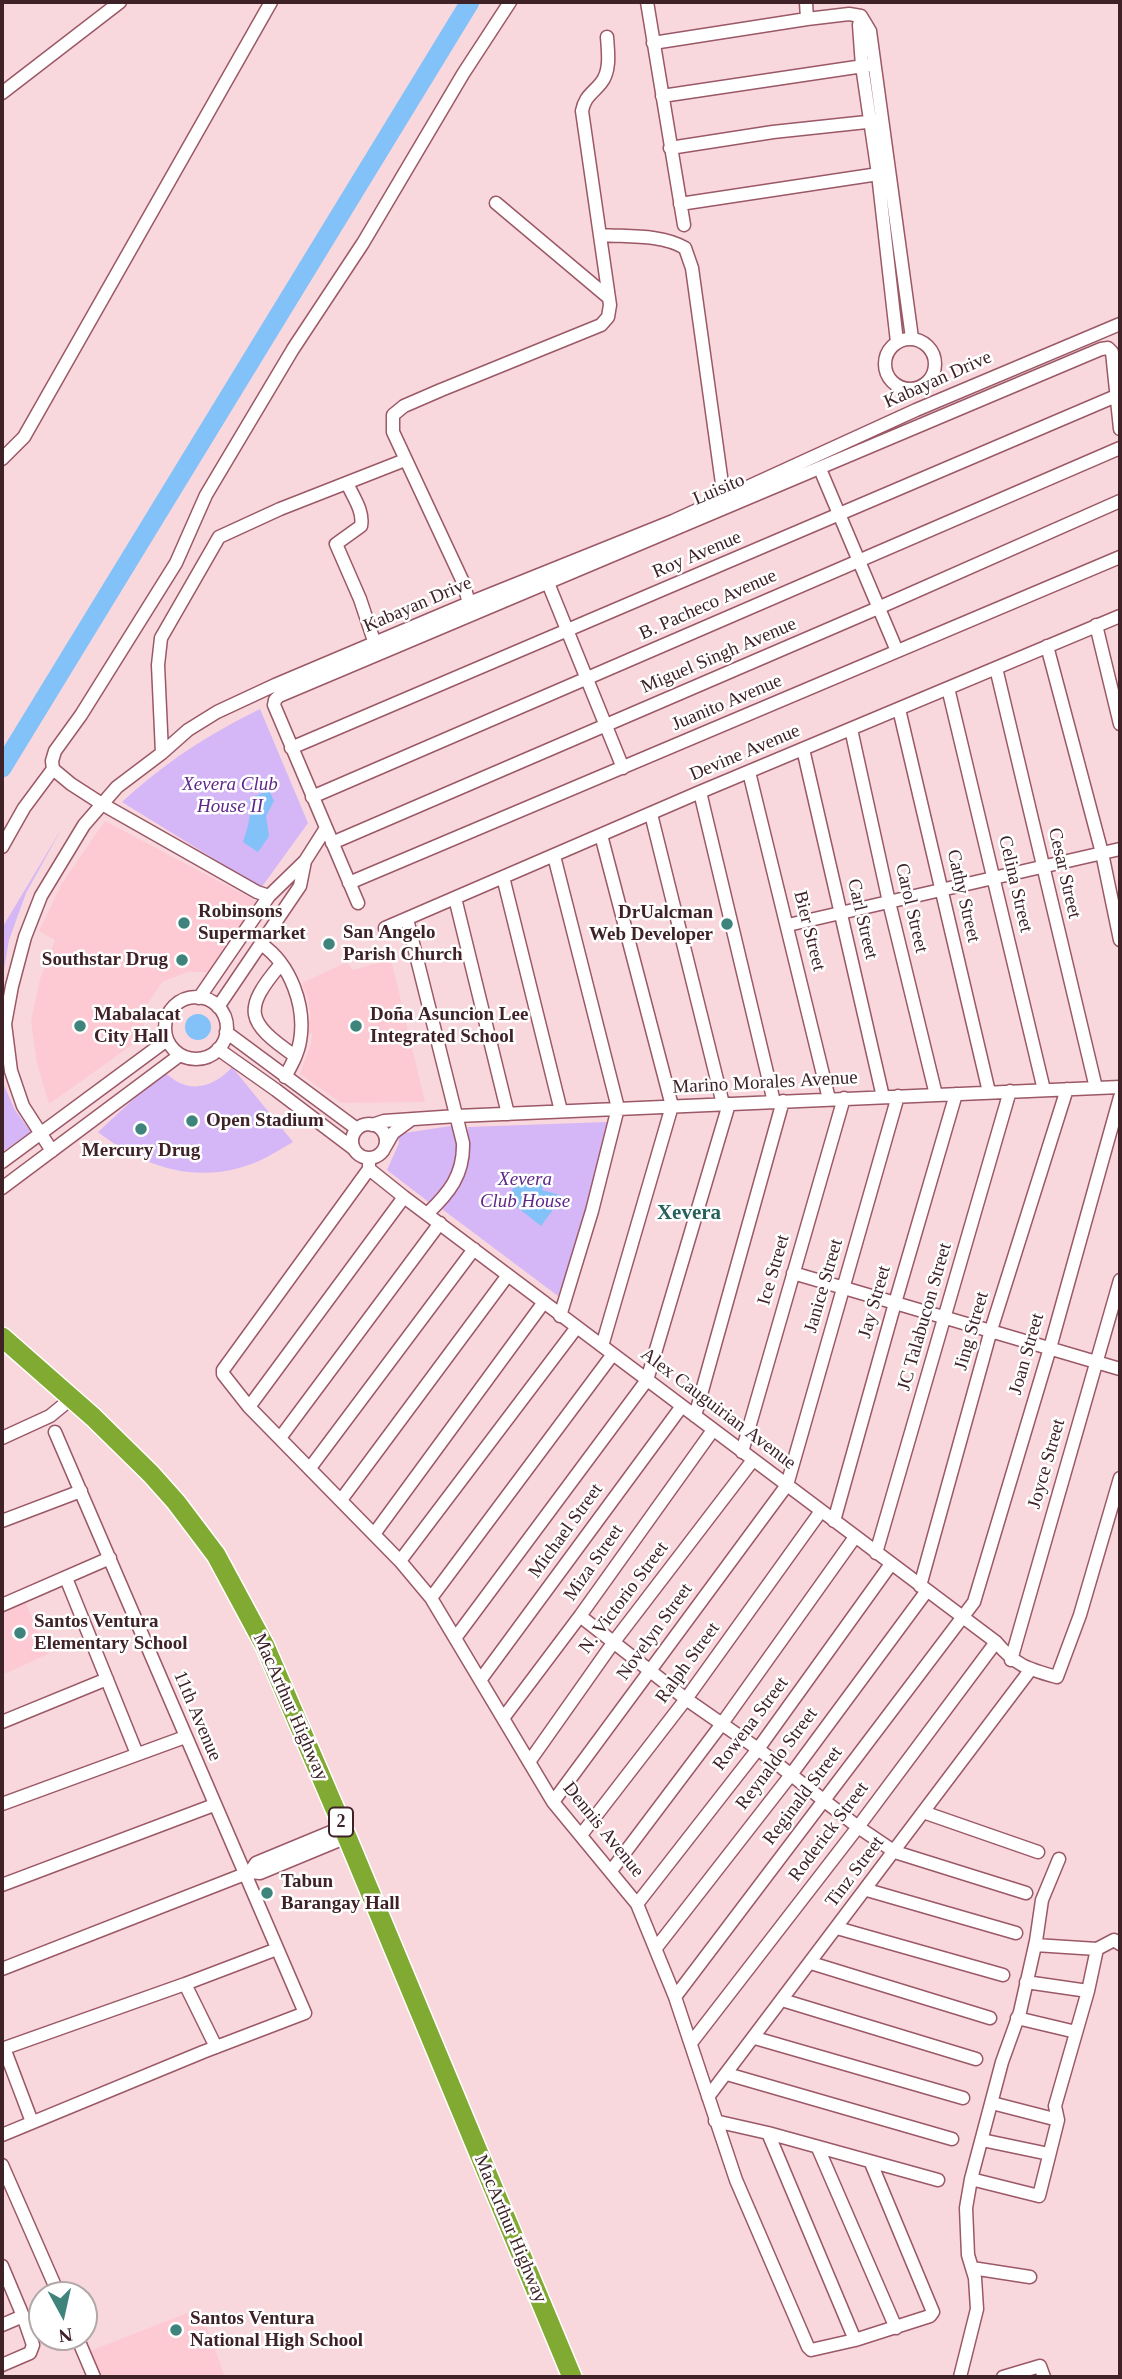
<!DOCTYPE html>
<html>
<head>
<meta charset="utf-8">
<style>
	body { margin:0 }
	#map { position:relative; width:1122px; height:2379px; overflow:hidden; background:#f8d8dd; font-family:Georgia,serif }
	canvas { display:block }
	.frame { position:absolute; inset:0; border:4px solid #3e2228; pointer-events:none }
	.north { position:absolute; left:28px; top:2281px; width:70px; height:70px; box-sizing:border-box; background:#fff; border:2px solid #b2a7a9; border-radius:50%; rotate:172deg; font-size:19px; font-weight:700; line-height:28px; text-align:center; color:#3e2228 }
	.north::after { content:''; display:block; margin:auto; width:24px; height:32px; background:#3e847d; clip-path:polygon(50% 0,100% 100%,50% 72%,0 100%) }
</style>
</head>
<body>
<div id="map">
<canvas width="1122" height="2379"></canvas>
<div class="frame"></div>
<div class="north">N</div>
</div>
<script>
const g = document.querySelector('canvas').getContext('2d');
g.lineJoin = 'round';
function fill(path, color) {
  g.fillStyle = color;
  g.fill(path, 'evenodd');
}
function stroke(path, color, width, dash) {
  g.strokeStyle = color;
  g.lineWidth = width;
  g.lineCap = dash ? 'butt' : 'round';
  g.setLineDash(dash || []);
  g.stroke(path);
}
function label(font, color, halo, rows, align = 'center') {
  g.font = font + ' Georgia,serif';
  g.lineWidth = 5;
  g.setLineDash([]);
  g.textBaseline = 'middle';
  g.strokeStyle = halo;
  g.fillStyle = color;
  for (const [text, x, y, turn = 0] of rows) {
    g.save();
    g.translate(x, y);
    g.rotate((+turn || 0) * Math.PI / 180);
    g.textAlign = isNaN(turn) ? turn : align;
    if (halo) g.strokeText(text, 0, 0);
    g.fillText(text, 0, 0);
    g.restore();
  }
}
const built = new Path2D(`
	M 105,821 L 258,902 L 210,972 L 187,972 L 162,982 L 145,1008 L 143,1037 L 49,1104 L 37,1063 L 31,1021 L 40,979 L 55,940 L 39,931 L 62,883 Z
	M 391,959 L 425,1102 L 341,1103 L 300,1074 L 311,1044 L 312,1033 L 306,1033 L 305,1020 L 311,1019 L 308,999 L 302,983 L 347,962 L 353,970 Z
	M 25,1601 L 48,1654 L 2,1675 L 2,1612 Z
	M 200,2308 L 225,2377 L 102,2377 L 90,2351 Z`);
const green = new Path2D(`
	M 260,709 L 308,823 L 261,888 L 122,802 C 167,761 206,736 260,709 Z
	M 62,828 L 26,893 L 9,940 L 2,981 L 2,928 Z
	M 232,1067 L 293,1142 C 276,1152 259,1163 239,1168 C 187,1182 139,1164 98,1132 L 164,1071 C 185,1094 212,1090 232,1067 Z
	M 2,1081 L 15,1110 L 31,1132 L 2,1152 Z
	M 607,1122 L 587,1209 L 558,1296 L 442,1209 L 464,1174 L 468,1127 Z
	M 457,1125 C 458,1165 455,1172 430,1203 L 387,1170 L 399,1143 L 398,1134 Z`);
const water = new Path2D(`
	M 269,790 L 274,801 L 266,816 L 269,836 L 258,852 L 243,842 C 248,827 252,814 249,799 Z
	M185 1027a13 13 0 1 1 26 0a13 13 0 1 1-26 0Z
	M 518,1174 L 546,1175 L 542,1190 L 563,1196 L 541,1226 L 507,1199 L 514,1187 Z`);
const river = new Path2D(`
	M 2,768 L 470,2`);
const minor = new Path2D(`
	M 647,2 L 684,225
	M 806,2 L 807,19
	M 861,16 L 859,25 L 862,66 L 878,174 L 897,342
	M 653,43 L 807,19 L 849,14 L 861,16 L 870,31 L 912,338
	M 2,93 L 120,2
	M 662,96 L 870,65
	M 670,148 L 773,132 L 876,121
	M 496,203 L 609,298
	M 680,204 L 885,173
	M 601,235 C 628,237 661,234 685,248 L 692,268 L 724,498
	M885 364a25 25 0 1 1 50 0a25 25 0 1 1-50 0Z
	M 2,459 L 24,437 L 271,2
	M 820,469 L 897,651
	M 347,483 C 353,497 364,511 361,526 L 336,544 L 360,599 L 375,644
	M 548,583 L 623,768
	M 469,603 L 463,582 L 393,432 L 393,415 L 404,406 L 441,390 L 601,325 L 608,317 L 610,305 L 582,111 C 585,96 592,94 601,83 C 611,71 608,51 607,37
	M 1096,625 L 1120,724
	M 1047,646 L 1102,853 L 1120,940
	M 996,668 L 1096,1088
	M 948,688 L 1044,1090
	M 899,709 L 989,1092
	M 851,729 L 889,902 L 936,1095
	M 291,748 L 1116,396
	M 803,749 L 883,1097
	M 162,753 L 158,665 L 161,638 L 219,537 L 280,509 L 405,460
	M 749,772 L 829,1099
	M 700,792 L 774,1102
	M 312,797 C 582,682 850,563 1120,448
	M 651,814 L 723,1104
	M 601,835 L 672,1106 L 602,1346
	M 332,843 L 878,608 L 1120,501
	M 2,847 L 24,808 L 53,769
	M 554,856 L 618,1108 L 592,1211 L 560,1316
	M 503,877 L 561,1111
	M 349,883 L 1120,557
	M 269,896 L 257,892 L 102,804 L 71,784 L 53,769 L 52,761 L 55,751 L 81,715 L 176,563 L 206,495 L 293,349 L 363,243 L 463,74 L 510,2
	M 455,898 L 508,1114
	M 358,903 L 274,705 L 275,700 L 279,696 L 1101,349 L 1108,348 L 1112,352 L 1120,429
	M 407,919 L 463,1143 C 464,1175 449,1193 427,1214
	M 788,925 L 1120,849
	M 385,928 L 700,792 L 1120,616
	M 261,944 C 291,964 306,1007 300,1041 C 298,1054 291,1066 285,1077
	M 281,964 C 242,1010 246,1022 295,1056
	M165 1028a31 31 0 1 1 62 0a31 31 0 1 1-62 0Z
	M 199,998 L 269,896 L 305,861 L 326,828
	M 218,1007 L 300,886 L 305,861
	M 226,1032 L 357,1129
	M 218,1049 L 276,1090 L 354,1149
	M352 1141a17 17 0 1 1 34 0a17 17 0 1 1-34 0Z
	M 372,1125 L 384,1121 L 457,1116 L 1120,1087
	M 385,1147 L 393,1133 L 412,1119
	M 52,1151 L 23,1106 L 11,1071 L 5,1024 L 12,986 L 25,937 L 41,896 L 84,825 L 117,787 L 162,753 L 188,730 L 217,712 L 275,685 L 469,603 L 673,521 L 916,410 L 1120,324
	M 369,1158 L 369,1169 L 404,1197 L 996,1642 C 1016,1666 1028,1669 1057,1677 L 1080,1615 L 1120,1478
	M 2,1162 L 167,1040
	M 369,1169 L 223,1370 L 223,1374 L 249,1407 L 400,1561 L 431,1598 L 553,1802 L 637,1904 L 675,1997 L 736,2180 L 808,2347 L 811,2350 L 855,2340 L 930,2316 L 933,2312 L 871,2163
	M 2,1188 L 180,1055
	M 793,1273 L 1120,1369
	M 249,1407 L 404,1197
	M 695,1416 L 783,1101
	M 2,1438 L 50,1416 L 72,1398
	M 280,1438 L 440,1223
	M 742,1452 L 844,1098
	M 310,1468 L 474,1249
	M 341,1500 L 508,1275
	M 2,1521 L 81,1491
	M 834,1521 L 895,1303 L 956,1094
	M 374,1534 L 544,1302
	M 876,1553 L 1010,1091
	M 400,1561 L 577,1327
	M 66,1578 L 137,1754
	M 920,1586 L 991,1330 L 1067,1089
	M 431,1598 L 613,1354
	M 2,1605 L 110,1558
	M 580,1616 L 686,1699 L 758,1749 L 858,1827 L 895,1852 L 1026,1893
	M 456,1637 L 647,1380 L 729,1104
	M 1011,1660 L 1120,1280
	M 481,1679 L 682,1406
	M 504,1717 L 580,1616 L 713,1430
	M 2,1722 L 107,1679
	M 529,1762 L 613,1643 L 753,1460
	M 553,1802 L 787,1485 L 898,1096
	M 2,1804 L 185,1737
	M 923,1812 L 1038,1852
	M 581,1835 L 686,1699 L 821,1511
	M 611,1871 L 721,1725 L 855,1537
	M 250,1872 L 256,1863 L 343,1827
	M 2,1885 L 214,1805
	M 867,1890 L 1016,1933
	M 637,1904 L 758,1749 L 891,1564
	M 837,1928 L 1003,1975
	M 656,1948 L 790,1776 L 926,1592
	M 1097,1949 L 1114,1940 L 1120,1944
	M 811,1963 L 990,2018
	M 2,1969 L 250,1872 L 260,1873 L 347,1837
	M 1026,1982 L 1088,1991
	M 185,1984 L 216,2047
	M 675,1997 L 974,1602 L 1050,1348 L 1120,1097
	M 782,2000 L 976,2059
	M 1017,2018 L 1076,2032
	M 755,2038 L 963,2098
	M 691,2043 L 858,1827 L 996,1642
	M 4,2048 L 32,2122
	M 2,2049 L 185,1984 L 277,1949
	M 727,2074 L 952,2139
	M 708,2097 L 1031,1669
	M 992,2103 L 1058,2120
	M 715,2121 L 768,2133 L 938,2180
	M 768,2133 L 855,2340
	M 2,2135 L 203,2052 L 305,2013 L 55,1432
	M 982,2140 L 1049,2154
	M 818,2148 L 896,2328
	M 2,2165 L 59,2295
	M 971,2179 L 1039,2196 L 1058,2120 L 1055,2106 L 1088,1991 L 1097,1949 L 1035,1945
	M 2,2266 L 23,2316 L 33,2345 L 30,2353 L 2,2365
	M 972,2268 L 1030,2277
	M 2,2325 L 23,2316
	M 77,2337 L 94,2377
	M 960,2377 L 977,2309 L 975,2278 L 968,2255 L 966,2208 L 971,2179 L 1002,2062 L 1020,2012 L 1036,1941 L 1042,1900 L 1059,1859
	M 1003,2377 L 1040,2366 L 1044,2377`);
const highway = new Path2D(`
	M 2,1337 L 93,1417 L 151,1474 L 176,1502 L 216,1555 L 265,1646 L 347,1837 L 572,2377`);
const markers = [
	[184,923,7,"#3e847d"],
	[727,924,7,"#3e847d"],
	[329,944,7,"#3e847d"],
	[182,960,7,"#3e847d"],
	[80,1026,7,"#3e847d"],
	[356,1026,7,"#3e847d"],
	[192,1121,7,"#3e847d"],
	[141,1129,7,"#3e847d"],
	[20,1633,7,"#3e847d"],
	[267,1893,7,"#3e847d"],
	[176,2330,7,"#3e847d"]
];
const shields = [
	[341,1822,24]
];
const shieldNames = [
	["2",341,1822]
];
const streetNames = [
	["Kabayan Drive",938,380,-24],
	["Luisito",719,490,-23],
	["Roy Avenue",697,555,-23],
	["Kabayan Drive",418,605,-23],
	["B. Pacheco Avenue",708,605,-24],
	["Miguel Singh Avenue",719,656,-23],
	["Juanito Avenue",727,703,-23],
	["Devine Avenue",745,753,-23],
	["Cesar Street",1064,873,77],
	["Celina Street",1015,884,77],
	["Cathy Street",963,896,77],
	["Carol Street",911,908,77],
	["Carl Street",862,919,77],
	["Bier Street",809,931,76],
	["Marino Morales Avenue",765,1083,-3],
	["Ice Street",774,1270,-74],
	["Janice Street",824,1286,-74],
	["Jay Street",875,1302,-74],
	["JC Talabucon Street",925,1317,-74],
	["Jing Street",972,1331,-74],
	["Joan Street",1027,1354,-74],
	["Alex Cauguirian Avenue",718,1409,37],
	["Joyce Street",1047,1464,-74],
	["Michael Street",566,1531,-54],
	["Miza Street",594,1563,-55],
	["N. Victorio Street",624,1598,-53],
	["Novelyn Street",655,1632,-54],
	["Ralph Street",688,1663,-54],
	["MacArthur Highway",290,1707,66],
	["11th Avenue",197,1716,67],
	["Rowena Street",751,1724,-53],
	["Reynaldo Street",777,1759,-53],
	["Reginald Street",803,1796,-53],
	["Dennis Avenue",603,1830,51],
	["Roderick Street",829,1832,-53],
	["Tinz Street",855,1872,-53],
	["MacArthur Highway",510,2229,67]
];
const parkNames = [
	["Xevera Club",230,785],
	["House II",230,807],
	["Xevera",525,1180],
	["Club House",525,1202]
];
const poiNames = [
	["Robinsons",198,912],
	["Supermarket",198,934],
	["DrUalcman",713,913,"right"],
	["Web Developer",713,935,"right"],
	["San Angelo",343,933],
	["Parish Church",343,955],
	["Southstar Drug",168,960,"right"],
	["Mabalacat",94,1015],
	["City Hall",94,1037],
	["Doña Asuncion Lee",370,1015],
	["Integrated School",370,1037],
	["Open Stadium",206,1121],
	["Mercury Drug",141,1151,"center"],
	["Santos Ventura",34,1622],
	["Elementary School",34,1644],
	["Tabun",281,1882],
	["Barangay Hall",281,1904],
	["Santos Ventura",190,2319],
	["National High School",190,2341]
];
const neighbourhoodNames = [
	["Xevera",689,1214]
];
fill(built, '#fdcad3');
fill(green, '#d5b6f6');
fill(water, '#83c1f9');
stroke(river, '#83c1f9', 19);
stroke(minor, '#9b5866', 15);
stroke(highway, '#fff', 22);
stroke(minor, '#fff', 12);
stroke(highway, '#80aa31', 19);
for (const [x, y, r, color] of markers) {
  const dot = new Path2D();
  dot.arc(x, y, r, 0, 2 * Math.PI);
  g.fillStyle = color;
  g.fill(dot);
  stroke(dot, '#fff', 2.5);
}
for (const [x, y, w] of shields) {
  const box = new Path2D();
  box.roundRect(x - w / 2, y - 14.5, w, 29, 5);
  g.fillStyle = '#fff';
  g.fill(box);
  stroke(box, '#3e2228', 2);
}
label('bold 18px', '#3e2228', null, shieldNames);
label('19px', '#3e2228', '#fff', streetNames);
label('italic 19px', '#60278a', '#fff', parkNames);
label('bold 19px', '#3e2228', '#fff', poiNames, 'left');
label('bold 21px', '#27605b', '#fff', neighbourhoodNames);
</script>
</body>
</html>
